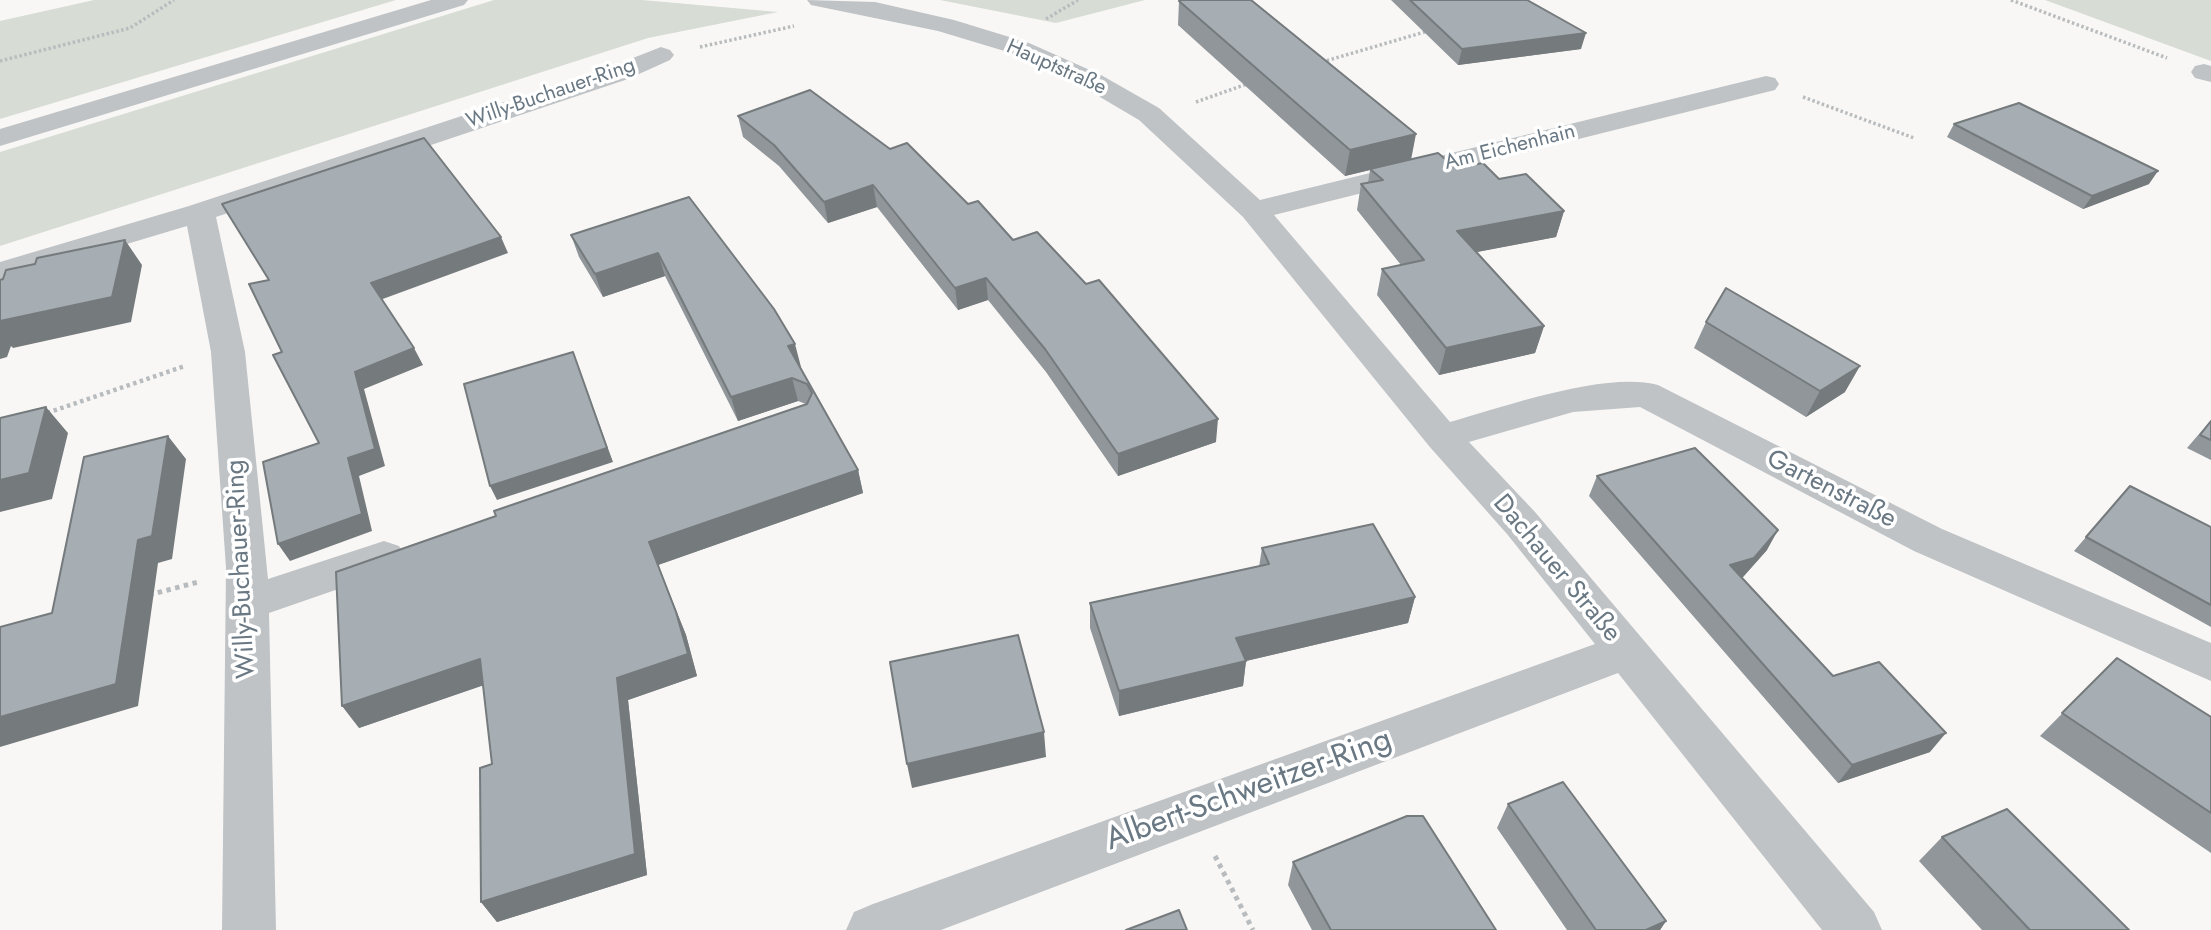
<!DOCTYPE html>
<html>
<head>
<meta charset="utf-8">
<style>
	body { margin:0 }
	canvas { display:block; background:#f8f7f5 }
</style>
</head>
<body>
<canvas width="2211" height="930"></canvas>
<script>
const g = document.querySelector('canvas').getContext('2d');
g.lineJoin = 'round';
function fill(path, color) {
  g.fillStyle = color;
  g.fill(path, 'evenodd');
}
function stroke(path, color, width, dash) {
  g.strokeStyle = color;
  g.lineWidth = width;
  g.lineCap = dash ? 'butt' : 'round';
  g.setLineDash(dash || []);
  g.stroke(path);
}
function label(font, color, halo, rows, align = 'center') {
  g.font = font + ' Jost,sans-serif';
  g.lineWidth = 7;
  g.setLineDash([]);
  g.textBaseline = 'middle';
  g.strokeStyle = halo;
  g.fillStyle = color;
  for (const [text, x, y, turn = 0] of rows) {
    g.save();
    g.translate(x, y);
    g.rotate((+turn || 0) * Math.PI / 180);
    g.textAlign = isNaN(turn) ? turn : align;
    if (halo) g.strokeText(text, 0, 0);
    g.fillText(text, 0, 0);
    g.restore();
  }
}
const green = new Path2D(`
	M 94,0 L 396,0 L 0,119 L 0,21 Z
	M 494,0 L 642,0 L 778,12 L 648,38 L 0,246 L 0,152 Z
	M 940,0 L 1145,0 L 1056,23 Z
	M 2045,0 L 2211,0 L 2211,61 Z`);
const pathFar2 = new Path2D(`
	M 2011,0 L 2167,58
	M 1046,19 L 1078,0
	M 700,47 L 794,26
	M 0,61 L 130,28 L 174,0
	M 1322,62 L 1428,31
	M 1803,97 L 1914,138
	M 1196,102 L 1247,84`);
const pathFar1 = new Path2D(`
	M 47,413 L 185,366`);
const path = new Path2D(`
	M 149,595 L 198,582
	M 1215,856 L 1253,930`);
const minor = new Path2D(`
	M 431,0 L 468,0 L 464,5 L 0,146 L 0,129 Z
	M 807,0 L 875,2 L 954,20 L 1029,43 L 1101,75 L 1159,108 L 1260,200 L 1766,76 L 1775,78 L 1779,84 L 1775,90 L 1274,215 L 1450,422 C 1504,407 1605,371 1658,385 L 1942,529 L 2211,643 L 2211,681 L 1914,551 L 1640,407 L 1573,412 L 1469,442 L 1535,512 L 1874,912 L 1882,930 L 1822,930 L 1618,673 L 941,930 L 846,930 L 854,912 L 873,904 L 1595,644 L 1507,534 L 1429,446 L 1243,217 L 1139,120 L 1083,87 L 1011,53 L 938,31 L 811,5 Z
	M 661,47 L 670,50 L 674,55 L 670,60 L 628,79 L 216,217 L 245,352 L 268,579 L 384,541 L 399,546 L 405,557 L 399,568 L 269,613 L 276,930 L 222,930 L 226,568 L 211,352 L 187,226 L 0,282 L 0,262 L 189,206 L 610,67 Z
	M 2204,64 L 2211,66 L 2211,82 L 2195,78 L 2191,72 L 2195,66 Z`);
const wall = new Path2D(`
	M 1391,0 L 1527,0 L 1581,49 L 1458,65 Z
	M 1179,1 L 1411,159 L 1456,168 L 1499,179 L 1564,211 L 1556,237 L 1476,252 L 1544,326 L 1535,353 L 1439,375 L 1377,295 L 1382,269 L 1401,265 L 1357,210 L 1361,184 L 1368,183 L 1370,170 L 1345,176 L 1178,25 Z
	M 738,116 L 890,149 L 968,204 L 1013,240 L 1216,442 L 1118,476 L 1046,372 L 988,300 L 958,310 L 877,207 L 828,223 L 779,166 L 743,137 Z
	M 1954,124 L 2149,184 L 2083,209 L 1947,137 Z
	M 689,197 L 801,367 L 800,367 L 858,470 L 863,493 L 658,565 L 686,635 L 697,676 L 628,700 L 647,875 L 497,922 L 481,902 L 492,764 L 483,685 L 359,728 L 496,516 L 806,404 L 798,401 L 738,421 L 665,276 L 603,297 L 579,257 L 571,235 Z
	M 1706,322 L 1845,392 L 1806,417 L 1694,348 Z
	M 2211,420 L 2211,460 L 2187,448 Z
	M 1597,476 L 1767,550 L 1743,577 L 1741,578 L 1833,676 L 1930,752 L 1838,783 L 1589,496 Z
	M 2130,486 L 2211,527 L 2211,627 L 2074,551 Z
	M 1262,548 L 1415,597 L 1408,623 L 1246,661 L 1243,686 L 1119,716 L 1090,628 L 1090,603 L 1259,567 Z
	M 2117,658 L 2211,717 L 2211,853 L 2040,736 Z
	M 1508,804 L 1666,921 L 1660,930 L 1567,930 L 1497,828 Z
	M 1942,837 L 2129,930 L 1982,930 L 1919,861 Z
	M 1293,862 L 1496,930 L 1312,930 L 1288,885 Z`);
const shadedWall = new Path2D(`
	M 1586,33 L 1581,49 L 1458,65 L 1462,49 Z
	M 1416,134 L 1411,160 L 1345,176 L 1350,150 Z
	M 2158,171 L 2149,184 L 2083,209 L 2092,196 Z
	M 873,185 L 877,207 L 828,223 L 824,202 Z
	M 1564,211 L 1556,237 L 1451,257 L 1457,231 Z
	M 501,237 L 508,253 L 380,300 L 371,283 Z
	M 125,240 L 142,265 L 131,322 L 13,348 L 11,346 L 7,357 L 0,359 L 0,291 Z
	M 658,253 L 665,276 L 603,297 L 595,274 Z
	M 986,278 L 988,300 L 958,310 L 955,288 Z
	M 1544,326 L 1535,353 L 1439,375 L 1446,348 Z
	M 795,344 L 801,367 L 793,369 L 788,346 Z
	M 414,348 L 423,365 L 364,389 L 385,466 L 359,476 L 372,531 L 290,561 L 278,544 L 348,458 L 355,372 Z
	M 573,352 L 613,462 L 497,500 L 490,486 Z
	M 1860,366 L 1845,392 L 1806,417 L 1820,391 Z
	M 792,378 L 798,401 L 738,421 L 731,397 Z
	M 46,407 L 68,433 L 52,499 L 0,512 L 0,480 Z
	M 1218,419 L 1216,442 L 1118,476 L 1118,454 Z
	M 168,436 L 186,459 L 172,559 L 158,563 L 138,706 L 0,747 L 0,717 Z
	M 858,470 L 863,493 L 658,565 L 686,635 L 697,676 L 628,700 L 647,875 L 497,922 L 481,902 L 617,678 L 649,542 Z
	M 1778,530 L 1767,550 L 1743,577 L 1719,585 L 1730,565 Z
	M 1415,597 L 1408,623 L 1233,664 L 1236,638 Z
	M 480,659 L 493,682 L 359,728 L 342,706 Z
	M 1246,661 L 1243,686 L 1119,716 L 1119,691 Z
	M 1044,732 L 1046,757 L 912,788 L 907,764 Z
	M 1946,733 L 1930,752 L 1838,783 L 1852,765 Z
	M 1666,921 L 1660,930 L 1646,930 Z`);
const building = new Path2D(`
	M 1181,0 L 1251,0 L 1416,134 L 1350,150 L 1179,1 Z
	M 1410,0 L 1527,0 L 1586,33 L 1462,49 Z
	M 810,90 L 890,149 L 907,143 L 968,204 L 978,201 L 1013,240 L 1037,232 L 1086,284 L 1099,280 L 1218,419 L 1118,454 L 1045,349 L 986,278 L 955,288 L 873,185 L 824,202 L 774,145 L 738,116 Z
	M 2019,103 L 2158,171 L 2092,196 L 1954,124 Z
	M 424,138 L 501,237 L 371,283 L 414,348 L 355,372 L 375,449 L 348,458 L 362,514 L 278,544 L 263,462 L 319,443 L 273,355 L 282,352 L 249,284 L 269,280 L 222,204 Z
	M 1438,153 L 1456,168 L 1483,163 L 1499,179 L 1526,174 L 1564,211 L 1457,231 L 1544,326 L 1446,348 L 1382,269 L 1424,260 L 1361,184 L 1383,180 L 1370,169 Z
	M 689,197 L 774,309 L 795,344 L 788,346 L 858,470 L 649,542 L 676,612 L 688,654 L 617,678 L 635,854 L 481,902 L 480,768 L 492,764 L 480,659 L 342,706 L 336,572 L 496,516 L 494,511 L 807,404 L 812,393 L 807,384 L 792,378 L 731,397 L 658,253 L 595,274 L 571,235 Z
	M 125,240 L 112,297 L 0,321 L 0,280 L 3,279 L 6,270 L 35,264 L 37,258 Z
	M 1726,288 L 1860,366 L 1820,391 L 1706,322 Z
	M 573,352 L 607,448 L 490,486 L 464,384 Z
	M 46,407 L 29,473 L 0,480 L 0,418 Z
	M 2211,421 L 2211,440 L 2200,435 Z
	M 168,436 L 152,536 L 138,540 L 116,684 L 0,717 L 0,627 L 52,613 L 84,457 Z
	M 1695,448 L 1778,530 L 1754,558 L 1730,565 L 1833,676 L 1879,662 L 1946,733 L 1852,765 L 1597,476 Z
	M 2130,486 L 2211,527 L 2211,605 L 2086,537 Z
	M 1373,524 L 1415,597 L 1236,638 L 1246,661 L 1119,691 L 1090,603 L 1269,564 L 1262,548 Z
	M 1018,635 L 1044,732 L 907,764 L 890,662 Z
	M 2117,658 L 2211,717 L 2211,813 L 2062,713 Z
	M 1563,782 L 1666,921 L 1646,930 L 1596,930 L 1508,804 Z
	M 2007,809 L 2129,930 L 2030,930 L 1942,837 Z
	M 1407,816 L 1423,816 L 1496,930 L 1331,930 L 1293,862 Z
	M 1179,910 L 1187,930 L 1126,930 Z`);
const farStreetnames = [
	["Hauptstraße",1056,68,24],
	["Willy-Buchauer-Ring",551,94,-19],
	["Am Eichenhain",1510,148,-14]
];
const streetNames = [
	["Gartenstraße",1831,490,27],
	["Willy-Buchauer-Ring",242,569,-93],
	["Dachauer Straße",1556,569,50]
];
const nearStreetnames = [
	["Albert-Schweitzer-Ring",1249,791,-20]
];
fill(green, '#d7dcd5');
stroke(pathFar2, '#b9bcbe', 3.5, [2.5, 2.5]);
stroke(pathFar1, '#b9bcbe', 4.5, [3.5, 3.5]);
stroke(path, '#b9bcbe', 5, [4.5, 4.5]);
fill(minor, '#bfc3c6');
fill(wall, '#90969a');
fill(shadedWall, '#757a7d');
fill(building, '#a7aeb3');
stroke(building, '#757a7d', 2);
label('21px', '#697883', '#fff', farStreetnames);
label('26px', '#697883', '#fff', streetNames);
label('32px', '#697883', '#fff', nearStreetnames);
</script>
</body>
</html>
